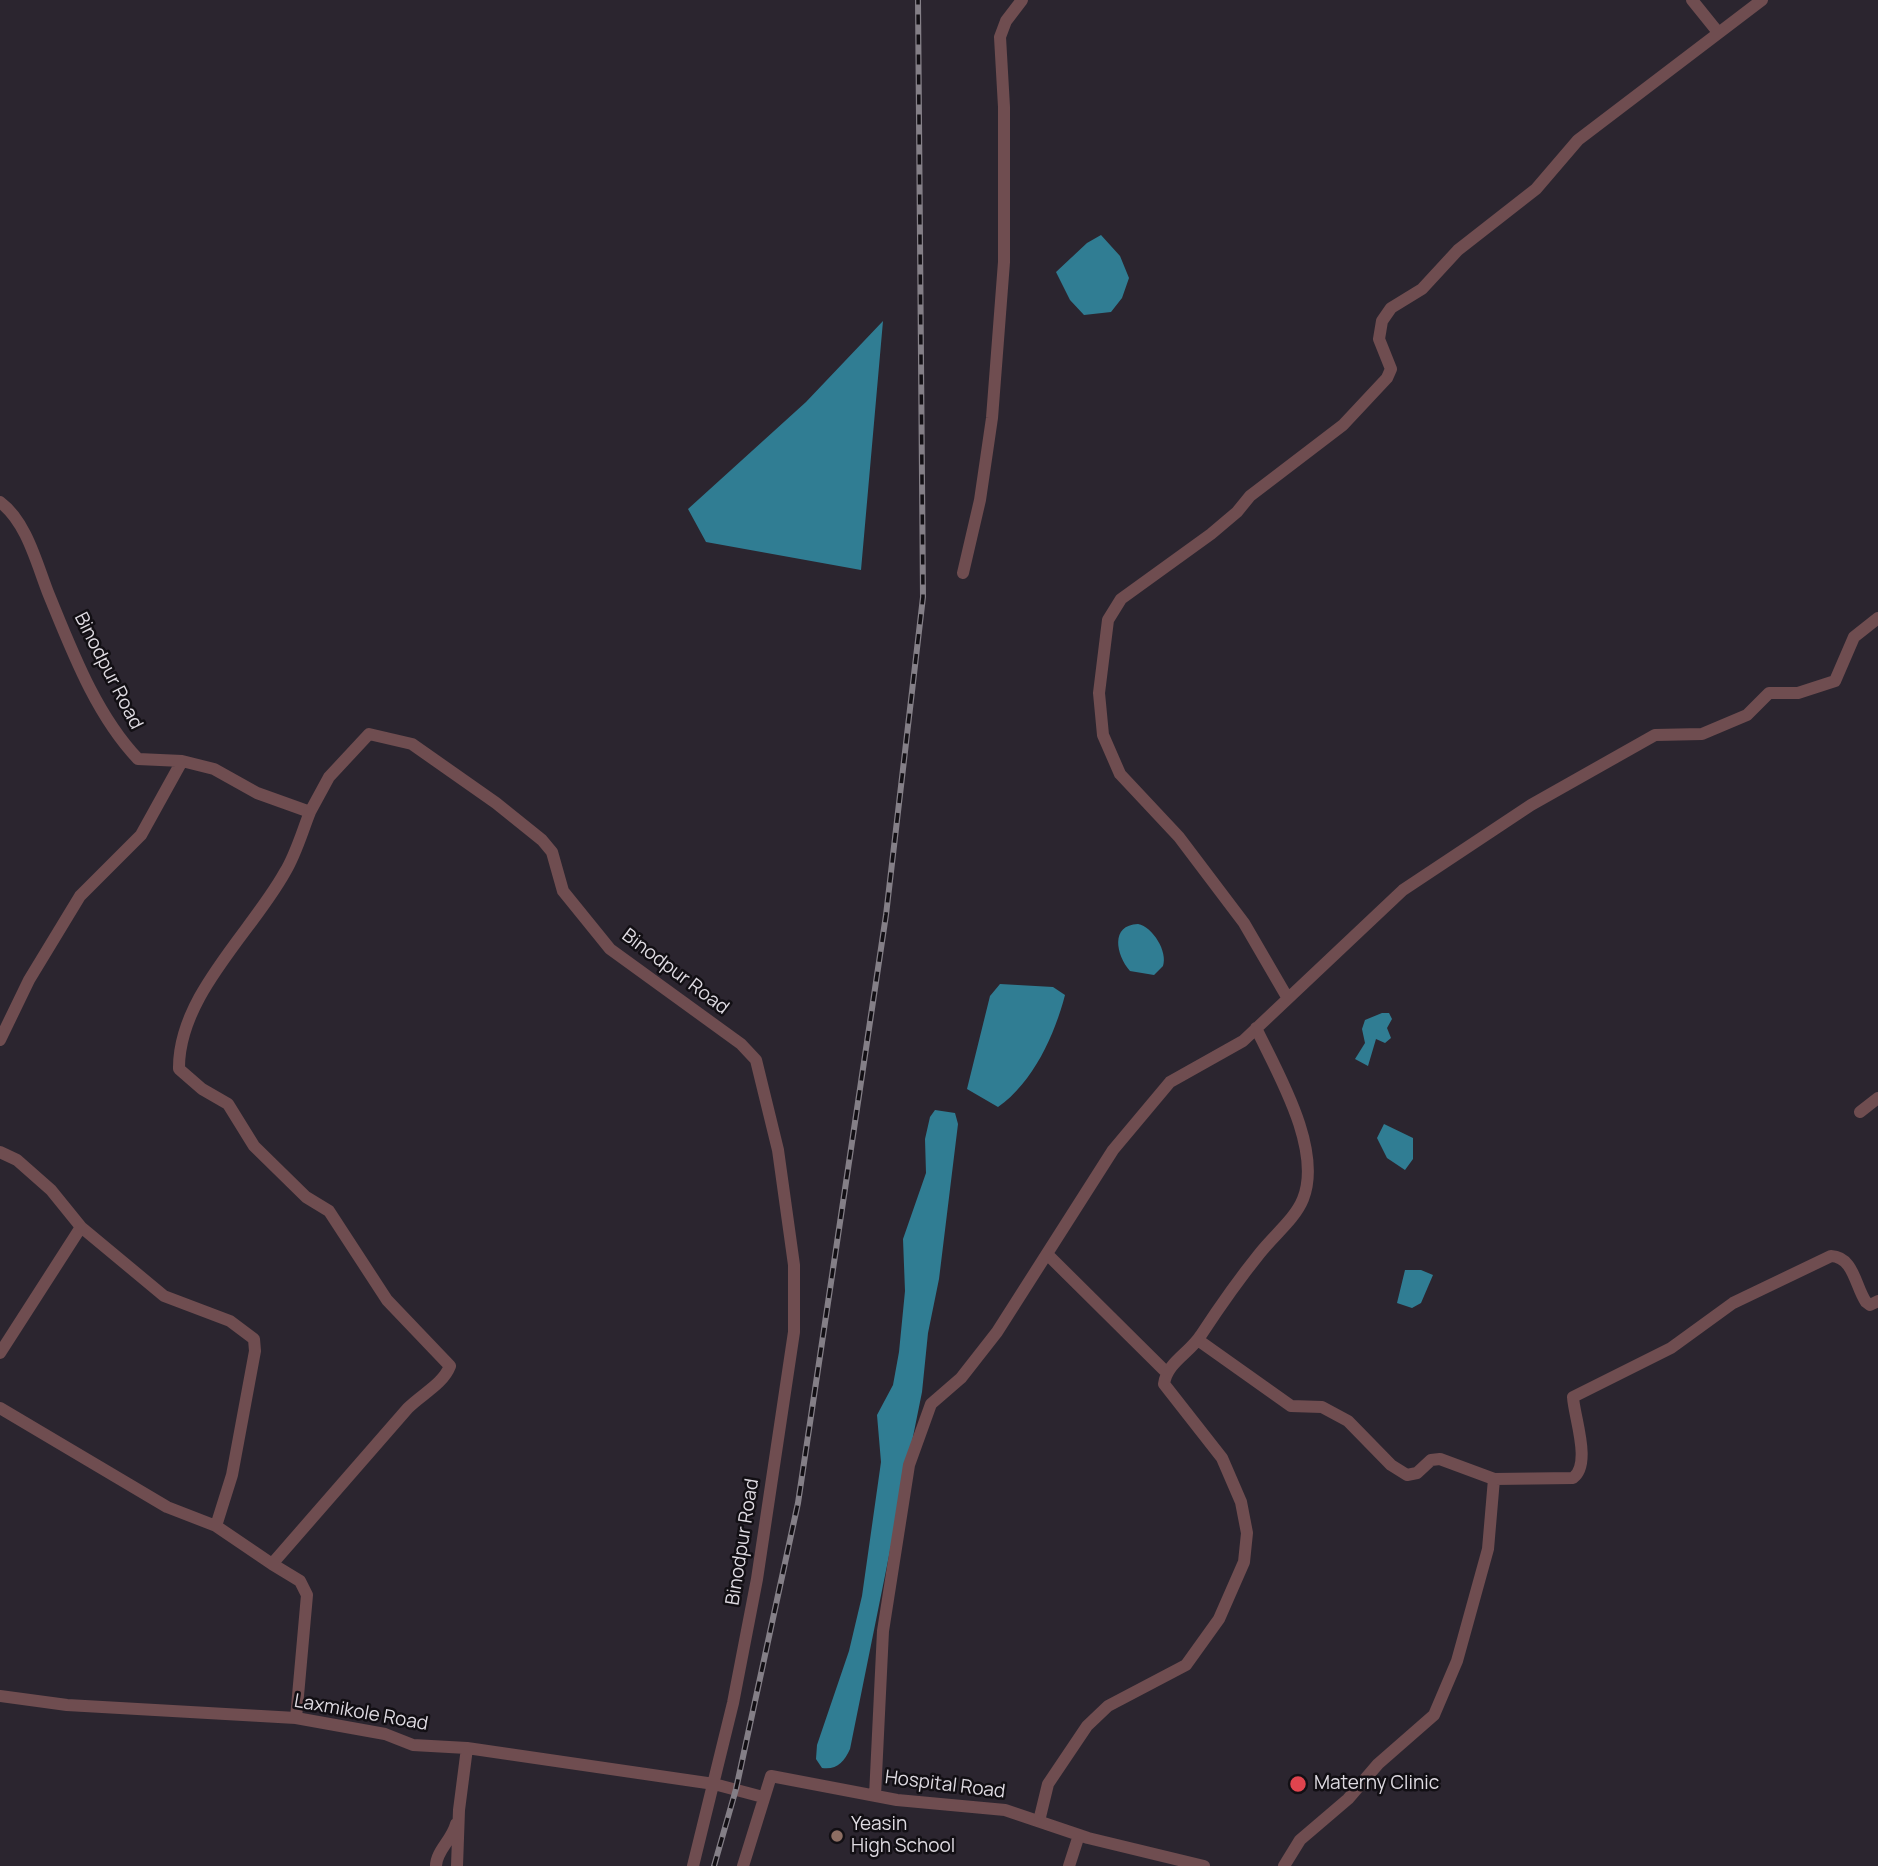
<!DOCTYPE html>
<html>
<head>
<meta charset="utf-8">
<style>
	body { margin:0 }
	canvas { display:block; background:#2b252f }
</style>
</head>
<body>
<canvas width="1878" height="1866"></canvas>
<script>
const g = document.querySelector('canvas').getContext('2d');
g.lineJoin = 'round';
function fill(path, color) {
  g.fillStyle = color;
  g.fill(path, 'evenodd');
}
function stroke(path, color, width, dash) {
  g.strokeStyle = color;
  g.lineWidth = width;
  g.lineCap = dash ? 'butt' : 'round';
  g.setLineDash(dash || []);
  g.stroke(path);
}
function label(font, color, halo, rows, align = 'center') {
  g.font = font + ' Manrope,sans-serif';
  g.lineWidth = 5;
  g.setLineDash([]);
  g.textBaseline = 'middle';
  g.strokeStyle = halo;
  g.fillStyle = color;
  for (const [text, x, y, turn = 0] of rows) {
    g.save();
    g.translate(x, y);
    g.rotate((+turn || 0) * Math.PI / 180);
    g.textAlign = isNaN(turn) ? turn : align;
    if (halo) g.strokeText(text, 0, 0);
    g.fillText(text, 0, 0);
    g.restore();
  }
}
const water = new Path2D(`
	M 1101,235 L 1120,256 L 1129,278 L 1122,298 L 1111,312 L 1084,315 L 1070,300 L 1056,272 L 1087,243 Z
	M 883,321 L 861,570 L 706,542 L 688,509 L 806,402 Z
	M 1138,924 C 1153,927 1168,952 1163,966 L 1154,975 L 1130,971 C 1116,955 1110,925 1138,924 Z
	M 1000,984 L 1053,987 L 1065,995 C 1055,1034 1033,1083 998,1107 L 967,1089 L 990,996 Z
	M 1382,1013 L 1389,1013 L 1392,1019 L 1387,1028 L 1391,1038 L 1385,1043 L 1376,1039 L 1368,1066 L 1355,1059 L 1365,1043 L 1362,1029 L 1365,1020 Z
	M 935,1110 L 955,1113 L 958,1124 L 939,1279 L 928,1333 L 922,1392 L 850,1749 C 844,1762 837,1770 822,1768 L 816,1759 L 817,1745 L 849,1651 L 862,1596 L 881,1462 L 877,1415 L 893,1385 L 899,1352 L 905,1291 L 903,1239 L 926,1173 L 925,1139 L 930,1117 Z
	M 1384,1124 L 1413,1138 L 1413,1159 L 1405,1170 L 1387,1158 L 1377,1138 Z
	M 1405,1270 L 1421,1270 L 1433,1275 L 1421,1303 L 1412,1308 L 1397,1303 Z`);
const street = new Path2D(`
	M 1692,0 L 1717,31
	M 0,502 C 27,522 37,565 49,595 C 72,651 96,715 138,759 L 182,761 L 214,769 L 257,793 L 310,812 L 329,777 L 369,734 L 412,744 L 496,803 L 542,840 L 552,852 L 563,891 L 610,949 L 741,1044 L 756,1060 L 778,1150 L 794,1265 L 794,1332 L 757,1579 L 733,1703 L 693,1866
	M 963,573 L 980,500 L 992,418 L 1004,262 L 1004,107 L 1000,37 L 1006,21 L 1022,0
	M 1287,997 L 1244,923 L 1179,837 L 1120,774 L 1103,735 L 1099,693 L 1108,620 L 1121,599 L 1211,534 L 1237,512 L 1250,496 L 1343,425 L 1387,378 L 1391,369 L 1379,339 L 1382,321 L 1391,308 L 1422,289 L 1458,250 L 1536,189 L 1578,140 L 1762,0
	M 0,1040 L 29,980 L 80,896 L 141,835 L 182,761
	M 1860,1112 L 1878,1098
	M 0,1152 L 17,1160 L 51,1190 L 81,1227 L 164,1296 L 230,1321 L 254,1339 L 255,1351 L 232,1475 L 216,1526
	M 1048,1255 L 1166,1372
	M 1198,1340 L 1291,1406 L 1322,1407 L 1348,1421 L 1391,1465 L 1407,1475 L 1417,1473 L 1431,1460 L 1440,1459 L 1494,1479
	M 0,1353 L 81,1227
	M 0,1408 L 167,1507 L 216,1526 L 272,1564
	M 0,1696 L 67,1705 L 296,1718 L 385,1734 L 413,1745 L 467,1748 L 714,1784 L 763,1797
	M 296,1718 L 307,1595 L 300,1581 L 272,1564 L 408,1408 C 422,1394 443,1384 450,1366 L 387,1300 L 329,1211 L 306,1197 L 254,1146 L 228,1104 L 202,1089 L 179,1069 C 178,996 252,932 285,872 C 296,854 302,832 310,812
	M 875,1796 L 883,1631 L 909,1465 L 931,1404 L 961,1378 L 997,1332 L 1113,1150 L 1170,1082 L 1243,1041 L 1403,890 L 1531,805 L 1655,735 L 1702,734 L 1747,715 L 1769,693 L 1798,693 L 1835,681 L 1854,637 L 1878,618
	M 1039,1821 L 1048,1784 L 1087,1726 L 1108,1706 L 1186,1665 L 1219,1619 L 1244,1562 L 1247,1533 L 1241,1502 L 1222,1458 L 1164,1384 C 1167,1362 1190,1353 1201,1335 C 1220,1306 1239,1279 1260,1253 C 1274,1235 1295,1219 1303,1199 C 1323,1149 1277,1072 1256,1028
	M 436,1866 C 436,1851 452,1840 456,1824
	M 457,1866 L 459,1810 L 467,1748
	M 743,1866 L 771,1776 L 897,1800 L 1005,1810 L 1088,1838 L 1204,1866
	M 1069,1866 L 1079,1835
	M 1284,1866 L 1300,1840 L 1348,1799 L 1378,1764 L 1434,1715 L 1457,1661 L 1488,1549 L 1494,1479 L 1573,1478 C 1592,1464 1574,1417 1573,1397 L 1671,1348 L 1733,1303 L 1831,1256 C 1854,1257 1855,1286 1866,1302 L 1870,1305 L 1878,1301`);
const rail = new Path2D(`
	M 714,1866 L 736,1789 L 798,1503 L 886,915 L 923,597 L 918,0`);
const markers = [
	[1298,1784,9,"#e0444e"],
	[837,1836,7,"#8d6e63"]
];
const streetNames = [
	["Binodpur Road",108,671,63],
	["Binodpur Road",675,972,37],
	["Binodpur Road",743,1542,-81],
	["Laxmikole Road",361,1713,10],
	["Hospital Road",945,1785,7]
];
const poiNames = [
	["Materny Clinic",1314,1784],
	["Yeasin",851,1825],
	["High School",851,1847]
];
fill(water, '#307d93');
stroke(street, '#6f4d50', 12);
stroke(rail, '#847f87', 6);
stroke(rail, '#120f14', 3.5, [10]);
for (const [x, y, r, color] of markers) {
  const dot = new Path2D();
  dot.arc(x, y, r, 0, 2 * Math.PI);
  g.fillStyle = color;
  g.fill(dot);
  stroke(dot, '#120f14', 2.5);
}
label('19px', '#dfdbe2', '#120f14', streetNames);
label('19px', '#dfdbe2', '#120f14', poiNames, 'left');
</script>
</body>
</html>
